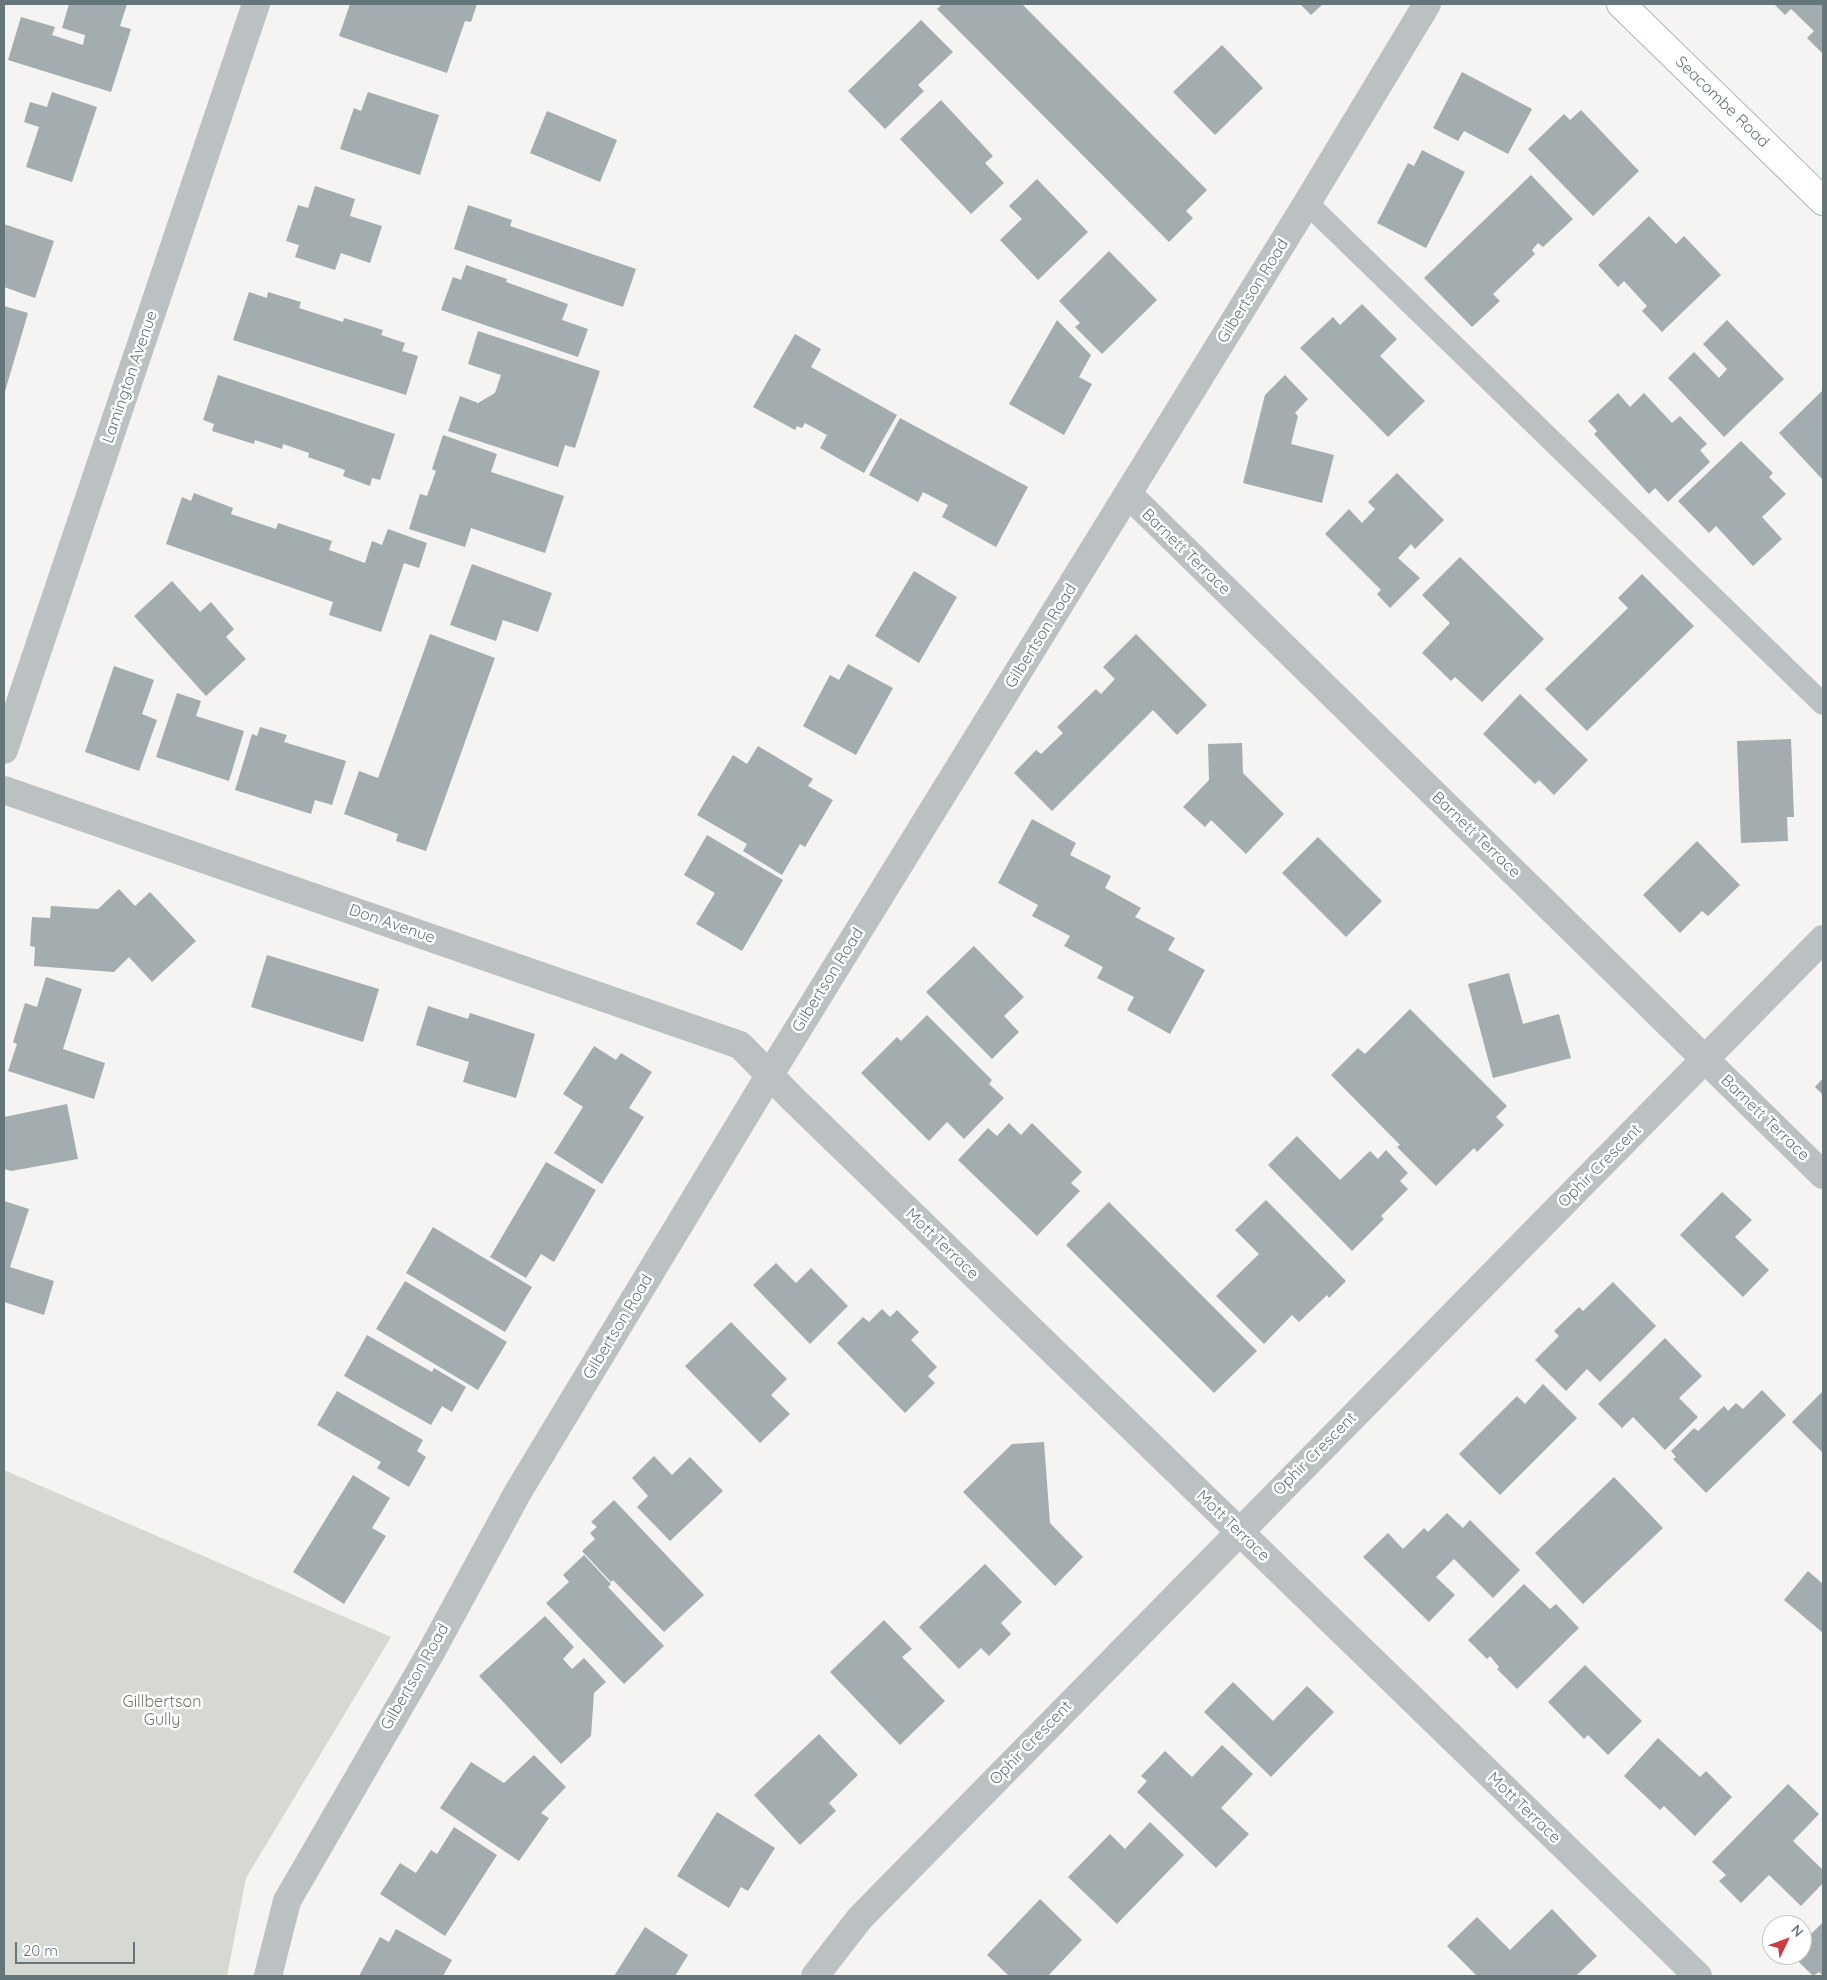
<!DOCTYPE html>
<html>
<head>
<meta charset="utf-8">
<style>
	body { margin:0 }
	#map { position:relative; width:1827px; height:1980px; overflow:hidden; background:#f5f4f2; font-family:Quicksand,sans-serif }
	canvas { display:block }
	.frame { position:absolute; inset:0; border:5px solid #64767a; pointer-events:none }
	.north { position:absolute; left:1762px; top:1915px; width:50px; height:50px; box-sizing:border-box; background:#fff; border:1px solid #c1c8ca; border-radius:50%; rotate:48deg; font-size:14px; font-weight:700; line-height:20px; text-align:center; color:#64767a }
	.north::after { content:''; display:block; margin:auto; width:18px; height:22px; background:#cb3c41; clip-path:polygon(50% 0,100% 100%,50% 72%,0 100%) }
	.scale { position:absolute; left:15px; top:1942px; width:120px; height:22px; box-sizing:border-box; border:2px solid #64767a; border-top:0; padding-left:6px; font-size:15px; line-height:18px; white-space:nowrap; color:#64767a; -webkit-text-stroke:4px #fff; paint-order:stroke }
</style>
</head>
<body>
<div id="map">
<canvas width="1827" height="1980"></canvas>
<div class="frame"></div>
<div class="north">N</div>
<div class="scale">20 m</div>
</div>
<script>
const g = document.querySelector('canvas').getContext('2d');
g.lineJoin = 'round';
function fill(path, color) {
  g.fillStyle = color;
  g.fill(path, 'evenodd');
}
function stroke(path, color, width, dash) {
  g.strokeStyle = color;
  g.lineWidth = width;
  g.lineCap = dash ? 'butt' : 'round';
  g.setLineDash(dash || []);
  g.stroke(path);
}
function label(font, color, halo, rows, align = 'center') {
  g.font = font + ' Quicksand,sans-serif';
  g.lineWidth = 5;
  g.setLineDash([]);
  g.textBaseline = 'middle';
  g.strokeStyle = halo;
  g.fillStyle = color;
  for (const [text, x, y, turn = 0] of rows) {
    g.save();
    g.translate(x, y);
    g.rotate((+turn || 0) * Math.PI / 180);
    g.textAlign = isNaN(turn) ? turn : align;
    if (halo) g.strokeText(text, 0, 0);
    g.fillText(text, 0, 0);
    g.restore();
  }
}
const green = new Path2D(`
	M 4,1470 L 391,1637 L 246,1878 L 227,1976 L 4,1976 Z`);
const building = new Path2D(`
	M 69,4 L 127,4 L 120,26 L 131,29 L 111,92 L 8,60 L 21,17 L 55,27 L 52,35 L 83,45 L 85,35 L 62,28 Z
	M 350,4 L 477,4 L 471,22 L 465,21 L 447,73 L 339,36 Z
	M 942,4 L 1022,4 L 1207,190 L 1186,211 L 1193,218 L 1169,242 L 937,9 Z
	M 1300,4 L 1323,4 L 1311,15 Z
	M 1774,4 L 1823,4 L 1823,54 L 1807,38 L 1814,31 L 1791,9 L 1785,15 Z
	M 921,20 L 953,52 L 918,85 L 924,91 L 885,129 L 848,91 Z
	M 1222,45 L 1263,88 L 1215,135 L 1173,92 Z
	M 1462,72 L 1532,109 L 1508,154 L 1464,131 L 1458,141 L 1433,128 Z
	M 52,92 L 97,107 L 72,182 L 26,167 L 39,127 L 24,122 L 30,102 L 47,107 Z
	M 368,92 L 439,115 L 420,175 L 340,149 L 354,108 L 361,111 Z
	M 941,100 L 993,156 L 985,163 L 1004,183 L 971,214 L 900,139 Z
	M 1581,110 L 1639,171 L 1593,216 L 1528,149 L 1564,114 L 1570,120 Z
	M 547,111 L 617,140 L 600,182 L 530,153 Z
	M 1422,150 L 1465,172 L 1426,248 L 1377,223 L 1408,163 L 1414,166 Z
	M 1531,175 L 1573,219 L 1543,247 L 1538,243 L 1532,250 L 1535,254 L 1493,294 L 1500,301 L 1472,327 L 1424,278 Z
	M 1037,179 L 1088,232 L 1038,280 L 1000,240 L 1022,219 L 1009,206 Z
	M 315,186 L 355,199 L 350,216 L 382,226 L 370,263 L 341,253 L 335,270 L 295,257 L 299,245 L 286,241 L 298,205 L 308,208 Z
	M 468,205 L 512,220 L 510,226 L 636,269 L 623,307 L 454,249 Z
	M 1649,216 L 1676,244 L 1684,236 L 1721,275 L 1662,332 L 1642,311 L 1647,306 L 1624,281 L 1618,287 L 1598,265 Z
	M 4,224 L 54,241 L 35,298 L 4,287 Z
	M 1109,251 L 1157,300 L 1102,354 L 1075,327 L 1080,323 L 1059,301 Z
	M 466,265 L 507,279 L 506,282 L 568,304 L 562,320 L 588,329 L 578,357 L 441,310 L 453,277 L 461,280 Z
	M 249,292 L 267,298 L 268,292 L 301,302 L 299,308 L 343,322 L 344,318 L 383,330 L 381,335 L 405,343 L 402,351 L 418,356 L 406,395 L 233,340 Z
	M 1362,304 L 1397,339 L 1380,356 L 1425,401 L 1388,437 L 1300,348 L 1333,317 L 1340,325 Z
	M 4,306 L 28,313 L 4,395 Z
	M 1057,320 L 1091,355 L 1079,377 L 1092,384 L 1064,435 L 1009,404 Z
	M 1727,320 L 1784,379 L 1724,437 L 1668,378 L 1694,352 L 1719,378 L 1727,369 L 1703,344 Z
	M 478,331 L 600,371 L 575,448 L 565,445 L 558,467 L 448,431 L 460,396 L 478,403 L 495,393 L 501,375 L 468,364 Z
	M 795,334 L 821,349 L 811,367 L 897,415 L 864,473 L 820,448 L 827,435 L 805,423 L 802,428 L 797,426 L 795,430 L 753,407 Z
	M 218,375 L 395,434 L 380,480 L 372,478 L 370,486 L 343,476 L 345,470 L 308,457 L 309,453 L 283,444 L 282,449 L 255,440 L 254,444 L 212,431 L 214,424 L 203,420 Z
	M 1285,375 L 1308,399 L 1295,413 L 1298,416 L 1291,444 L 1334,455 L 1322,503 L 1243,483 L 1265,395 Z
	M 1823,390 L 1823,480 L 1779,433 Z
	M 1618,393 L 1630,407 L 1644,393 L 1672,423 L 1680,416 L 1707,444 L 1700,450 L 1710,462 L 1668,502 L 1655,488 L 1649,494 L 1594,434 L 1597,431 L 1588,421 Z
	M 900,418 L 1028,487 L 996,547 L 942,517 L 948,505 L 923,492 L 918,502 L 869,475 Z
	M 443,435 L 497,454 L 491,472 L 564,496 L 545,553 L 471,528 L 465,547 L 409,529 L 420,494 L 427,496 L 436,471 L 432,469 Z
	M 1741,441 L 1773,473 L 1769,477 L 1786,494 L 1762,517 L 1782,539 L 1753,566 L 1716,526 L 1709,533 L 1678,501 Z
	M 1397,473 L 1444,520 L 1415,549 L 1411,544 L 1398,558 L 1420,578 L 1390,608 L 1377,594 L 1381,590 L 1325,534 L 1349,509 L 1362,523 L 1375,509 L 1368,502 Z
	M 194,493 L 233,508 L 231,514 L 276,529 L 278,523 L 332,541 L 329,550 L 365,563 L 372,541 L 382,545 L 388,529 L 427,543 L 419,568 L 404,563 L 381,632 L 329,615 L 333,602 L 166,544 L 182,497 L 191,501 Z
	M 1460,557 L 1544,639 L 1482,702 L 1455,677 L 1451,681 L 1422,653 L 1450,623 L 1422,595 Z
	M 472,564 L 552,593 L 538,632 L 503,620 L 496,641 L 450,625 Z
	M 914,571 L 957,597 L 919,663 L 875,636 Z
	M 1642,574 L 1694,626 L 1587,731 L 1545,689 L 1628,608 L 1618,598 Z
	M 172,581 L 200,612 L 211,602 L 234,629 L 226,637 L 246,659 L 206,696 L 134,616 Z
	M 430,634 L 495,658 L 426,851 L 396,841 L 398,834 L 344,814 L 359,771 L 378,778 Z
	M 1136,634 L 1207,705 L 1177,735 L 1153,710 L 1052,811 L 1014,773 L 1036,750 L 1041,754 L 1063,733 L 1057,727 L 1096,689 L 1101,694 L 1115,679 L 1103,667 Z
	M 848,664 L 893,688 L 856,755 L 803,726 L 830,675 L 839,680 Z
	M 114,666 L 154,680 L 142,714 L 157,720 L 139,771 L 85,752 Z
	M 177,693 L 201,701 L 196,716 L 244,731 L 229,781 L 156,757 Z
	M 1520,694 L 1588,760 L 1554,795 L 1539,780 L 1535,784 L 1483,734 Z
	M 260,727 L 287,735 L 284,742 L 346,761 L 332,805 L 315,800 L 311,814 L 235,790 L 252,734 L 257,736 Z
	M 1791,739 L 1794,817 L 1787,817 L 1788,841 L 1741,843 L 1737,741 Z
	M 1242,743 L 1243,773 L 1284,814 L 1246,854 L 1211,820 L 1205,827 L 1183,807 L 1209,780 L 1208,744 Z
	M 758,746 L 813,779 L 808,786 L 833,800 L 805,847 L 800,844 L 782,875 L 743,851 L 747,844 L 697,815 L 733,755 L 747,764 Z
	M 1032,819 L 1076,843 L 1070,855 L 1111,876 L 1105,888 L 1141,908 L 1135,917 L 1175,938 L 1168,950 L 1205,970 L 1170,1034 L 1127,1010 L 1134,997 L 1097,978 L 1103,967 L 1064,946 L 1070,936 L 1032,916 L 1038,905 L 998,883 Z
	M 707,835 L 783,880 L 742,951 L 696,924 L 715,893 L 684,875 Z
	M 1318,837 L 1382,901 L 1346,937 L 1282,873 Z
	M 1697,841 L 1740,885 L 1708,916 L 1702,911 L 1680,933 L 1643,895 Z
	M 119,889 L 135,906 L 150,892 L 196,941 L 152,982 L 129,957 L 114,972 L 34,966 L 35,947 L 30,946 L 32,917 L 50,918 L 51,906 L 98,909 Z
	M 974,946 L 1024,997 L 1004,1016 L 1019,1032 L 992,1059 L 926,992 Z
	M 267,955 L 379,989 L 363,1042 L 251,1007 Z
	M 1509,973 L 1523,1024 L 1559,1014 L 1571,1058 L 1493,1078 L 1468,984 Z
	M 46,977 L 82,989 L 63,1049 L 105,1063 L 94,1099 L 8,1071 L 17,1044 L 13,1042 L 25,1003 L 37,1007 Z
	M 428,1006 L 468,1019 L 470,1013 L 535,1034 L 516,1098 L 463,1082 L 469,1062 L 416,1045 Z
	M 1410,1009 L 1507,1106 L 1496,1117 L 1504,1125 L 1477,1152 L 1474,1148 L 1436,1186 L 1397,1147 L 1400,1145 L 1331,1075 L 1358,1048 L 1365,1054 Z
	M 927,1015 L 992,1080 L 989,1084 L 1004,1098 L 964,1139 L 947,1122 L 929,1141 L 861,1073 L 897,1037 L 901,1041 Z
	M 594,1046 L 616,1060 L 621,1053 L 652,1072 L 629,1108 L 644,1117 L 602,1184 L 554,1153 L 583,1107 L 563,1094 Z
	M 1823,1078 L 1823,1095 L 1815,1087 Z
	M 67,1104 L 78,1159 L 11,1171 L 4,1169 L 4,1117 Z
	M 1009,1123 L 1021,1135 L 1032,1123 L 1082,1172 L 1071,1183 L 1080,1191 L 1037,1236 L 958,1160 L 988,1128 L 997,1136 Z
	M 1297,1136 L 1340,1180 L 1370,1151 L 1378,1159 L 1386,1150 L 1408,1173 L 1400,1181 L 1408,1189 L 1381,1216 L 1384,1219 L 1352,1251 L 1268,1165 Z
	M 546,1162 L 596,1190 L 554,1262 L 541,1254 L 526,1278 L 490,1257 Z
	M 1722,1192 L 1752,1220 L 1735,1237 L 1769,1270 L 1743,1297 L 1680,1235 Z
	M 1266,1200 L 1346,1281 L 1329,1298 L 1327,1295 L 1299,1322 L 1292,1315 L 1264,1344 L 1216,1296 L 1259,1254 L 1235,1230 Z
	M 4,1201 L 29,1209 L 10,1267 L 54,1281 L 44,1315 L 4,1302 Z
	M 1109,1202 L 1257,1351 L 1214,1393 L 1066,1245 Z
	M 433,1227 L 532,1287 L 505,1332 L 406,1273 Z
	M 776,1263 L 796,1283 L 811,1268 L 848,1306 L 810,1344 L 753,1285 Z
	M 405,1281 L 507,1342 L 478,1390 L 376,1329 Z
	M 1613,1282 L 1656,1326 L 1600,1382 L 1587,1369 L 1566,1391 L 1535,1360 L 1559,1336 L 1554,1331 L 1579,1307 L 1583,1311 Z
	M 882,1309 L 890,1317 L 897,1310 L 919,1332 L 911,1340 L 937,1367 L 928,1376 L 935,1383 L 905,1413 L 837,1343 L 863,1317 L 869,1322 Z
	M 731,1322 L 787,1379 L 771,1395 L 790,1414 L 760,1443 L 685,1366 Z
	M 367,1335 L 432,1372 L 434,1368 L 466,1387 L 452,1412 L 442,1406 L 431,1425 L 344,1376 Z
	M 1665,1338 L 1702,1376 L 1679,1398 L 1698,1417 L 1665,1450 L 1633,1417 L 1622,1428 L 1598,1404 Z
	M 1543,1384 L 1577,1418 L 1500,1495 L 1459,1454 L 1517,1396 L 1525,1404 Z
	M 1762,1390 L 1786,1415 L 1706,1493 L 1673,1459 L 1676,1457 L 1671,1451 L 1694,1428 L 1698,1431 L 1724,1406 L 1728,1411 L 1736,1403 L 1743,1409 Z
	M 337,1391 L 423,1440 L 417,1451 L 426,1457 L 409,1487 L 377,1468 L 381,1462 L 317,1425 Z
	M 1823,1391 L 1823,1453 L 1792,1422 Z
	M 1044,1442 L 1050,1523 L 1083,1557 L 1055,1586 L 963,1492 L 1012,1444 Z
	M 654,1456 L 672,1475 L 690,1457 L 723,1491 L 670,1541 L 637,1507 L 648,1496 L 632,1478 Z
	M 353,1475 L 390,1498 L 372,1528 L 386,1536 L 344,1604 L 293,1572 Z
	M 1614,1477 L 1663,1528 L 1583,1604 L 1535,1553 Z
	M 614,1500 L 704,1595 L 664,1632 L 613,1580 L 611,1582 L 582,1551 L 595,1539 L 590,1533 L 597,1527 L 591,1522 Z
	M 1447,1513 L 1463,1528 L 1470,1520 L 1520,1570 L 1493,1598 L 1454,1559 L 1436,1577 L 1455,1595 L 1429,1622 L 1363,1557 L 1388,1533 L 1403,1549 L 1424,1528 L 1428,1532 Z
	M 584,1555 L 611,1584 L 608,1587 L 664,1646 L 624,1684 L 546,1603 L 569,1582 L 563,1575 Z
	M 985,1564 L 1022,1602 L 1001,1623 L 1011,1634 L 989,1656 L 981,1648 L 959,1669 L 919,1627 Z
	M 1808,1571 L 1823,1584 L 1823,1633 L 1784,1600 Z
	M 1524,1584 L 1550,1609 L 1556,1604 L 1579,1628 L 1517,1689 L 1497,1669 L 1499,1667 L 1490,1656 L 1487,1659 L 1468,1640 Z
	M 545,1616 L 574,1647 L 563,1659 L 572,1669 L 584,1658 L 606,1682 L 594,1693 L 591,1736 L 561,1764 L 479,1676 Z
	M 884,1620 L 912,1649 L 902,1657 L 945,1701 L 900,1745 L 830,1672 Z
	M 1585,1665 L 1642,1721 L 1608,1755 L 1588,1735 L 1584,1739 L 1548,1702 Z
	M 1233,1682 L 1273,1721 L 1307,1686 L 1334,1712 L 1271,1777 L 1204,1712 Z
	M 819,1734 L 858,1775 L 829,1803 L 836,1811 L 800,1845 L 754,1795 Z
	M 1658,1738 L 1700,1777 L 1706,1771 L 1732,1797 L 1695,1836 L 1664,1806 L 1660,1810 L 1624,1776 Z
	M 1222,1745 L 1253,1774 L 1221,1808 L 1249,1834 L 1216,1868 L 1137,1792 L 1147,1781 L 1141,1776 L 1165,1751 L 1192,1777 Z
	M 534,1755 L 566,1787 L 541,1813 L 549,1818 L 519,1861 L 440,1808 L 471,1762 L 504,1783 Z
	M 1788,1784 L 1819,1814 L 1793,1841 L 1823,1870 L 1823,1883 L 1801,1906 L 1769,1875 L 1741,1903 L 1719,1881 L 1726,1875 L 1712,1862 Z
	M 717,1812 L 775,1848 L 748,1891 L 741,1887 L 729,1908 L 677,1876 Z
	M 1150,1822 L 1184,1855 L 1117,1924 L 1068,1877 L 1110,1834 L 1125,1849 Z
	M 454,1827 L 497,1855 L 445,1936 L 380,1894 L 400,1863 L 416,1873 L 431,1850 L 437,1854 Z
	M 1040,1899 L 1082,1940 L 1048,1976 L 1009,1976 L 987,1955 Z
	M 1552,1909 L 1597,1956 L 1576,1976 L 1477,1976 L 1447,1946 L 1477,1917 L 1510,1950 Z
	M 1823,1922 L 1823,1976 L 1819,1972 L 1813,1976 L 1792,1955 L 1802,1955 L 1802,1943 Z
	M 645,1927 L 688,1955 L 675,1976 L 614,1976 Z
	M 396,1929 L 452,1960 L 443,1976 L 359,1976 L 380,1937 L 389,1942 Z`);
const lane = new Path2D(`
	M 1307,203 L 1823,704`);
const street = new Path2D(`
	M 1128,494 L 1823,1175
	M 4,750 L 256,4
	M 4,790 L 740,1045 L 793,1099 L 1698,1976
	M 268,1976 L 287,1901 L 430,1654 L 518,1492 L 769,1076 L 1307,203 L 1427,4
	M 815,1976 L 860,1918 L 1823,939`);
const secondary = new Path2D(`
	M 1621,4 L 1823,201`);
const streetNames = [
	["Seacombe Road",1722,102,44],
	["Gilbertson Road",1253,291,-58],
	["Lamington Avenue",130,377,-71],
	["Barnett Terrace",1186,552,44],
	["Gilbertson Road",1041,636,-58],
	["Barnett Terrace",1476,835,44],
	["Don Avenue",392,924,19],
	["Gilbertson Road",828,980,-58],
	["Barnett Terrace",1765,1118,44],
	["Ophir Crescent",1600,1166,-45],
	["Mott Terrace",942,1244,44],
	["Gilbertson Road",618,1327,-59],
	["Ophir Crescent",1315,1454,-45],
	["Mott Terrace",1233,1526,44],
	["Gilbertson Road",415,1677,-60],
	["Ophir Crescent",1031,1743,-46],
	["Mott Terrace",1524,1808,44]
];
const parkNames = [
	["Gillbertson",162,1702],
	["Gully",162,1720]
];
fill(green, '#d6d9d2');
fill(building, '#a3acae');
stroke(secondary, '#abb3b4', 30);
stroke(lane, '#bbc0c2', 22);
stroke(street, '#bbc0c2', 28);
stroke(secondary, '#fff', 28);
label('16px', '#64767a', '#fff', streetNames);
label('16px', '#6e7766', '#fff', parkNames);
</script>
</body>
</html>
